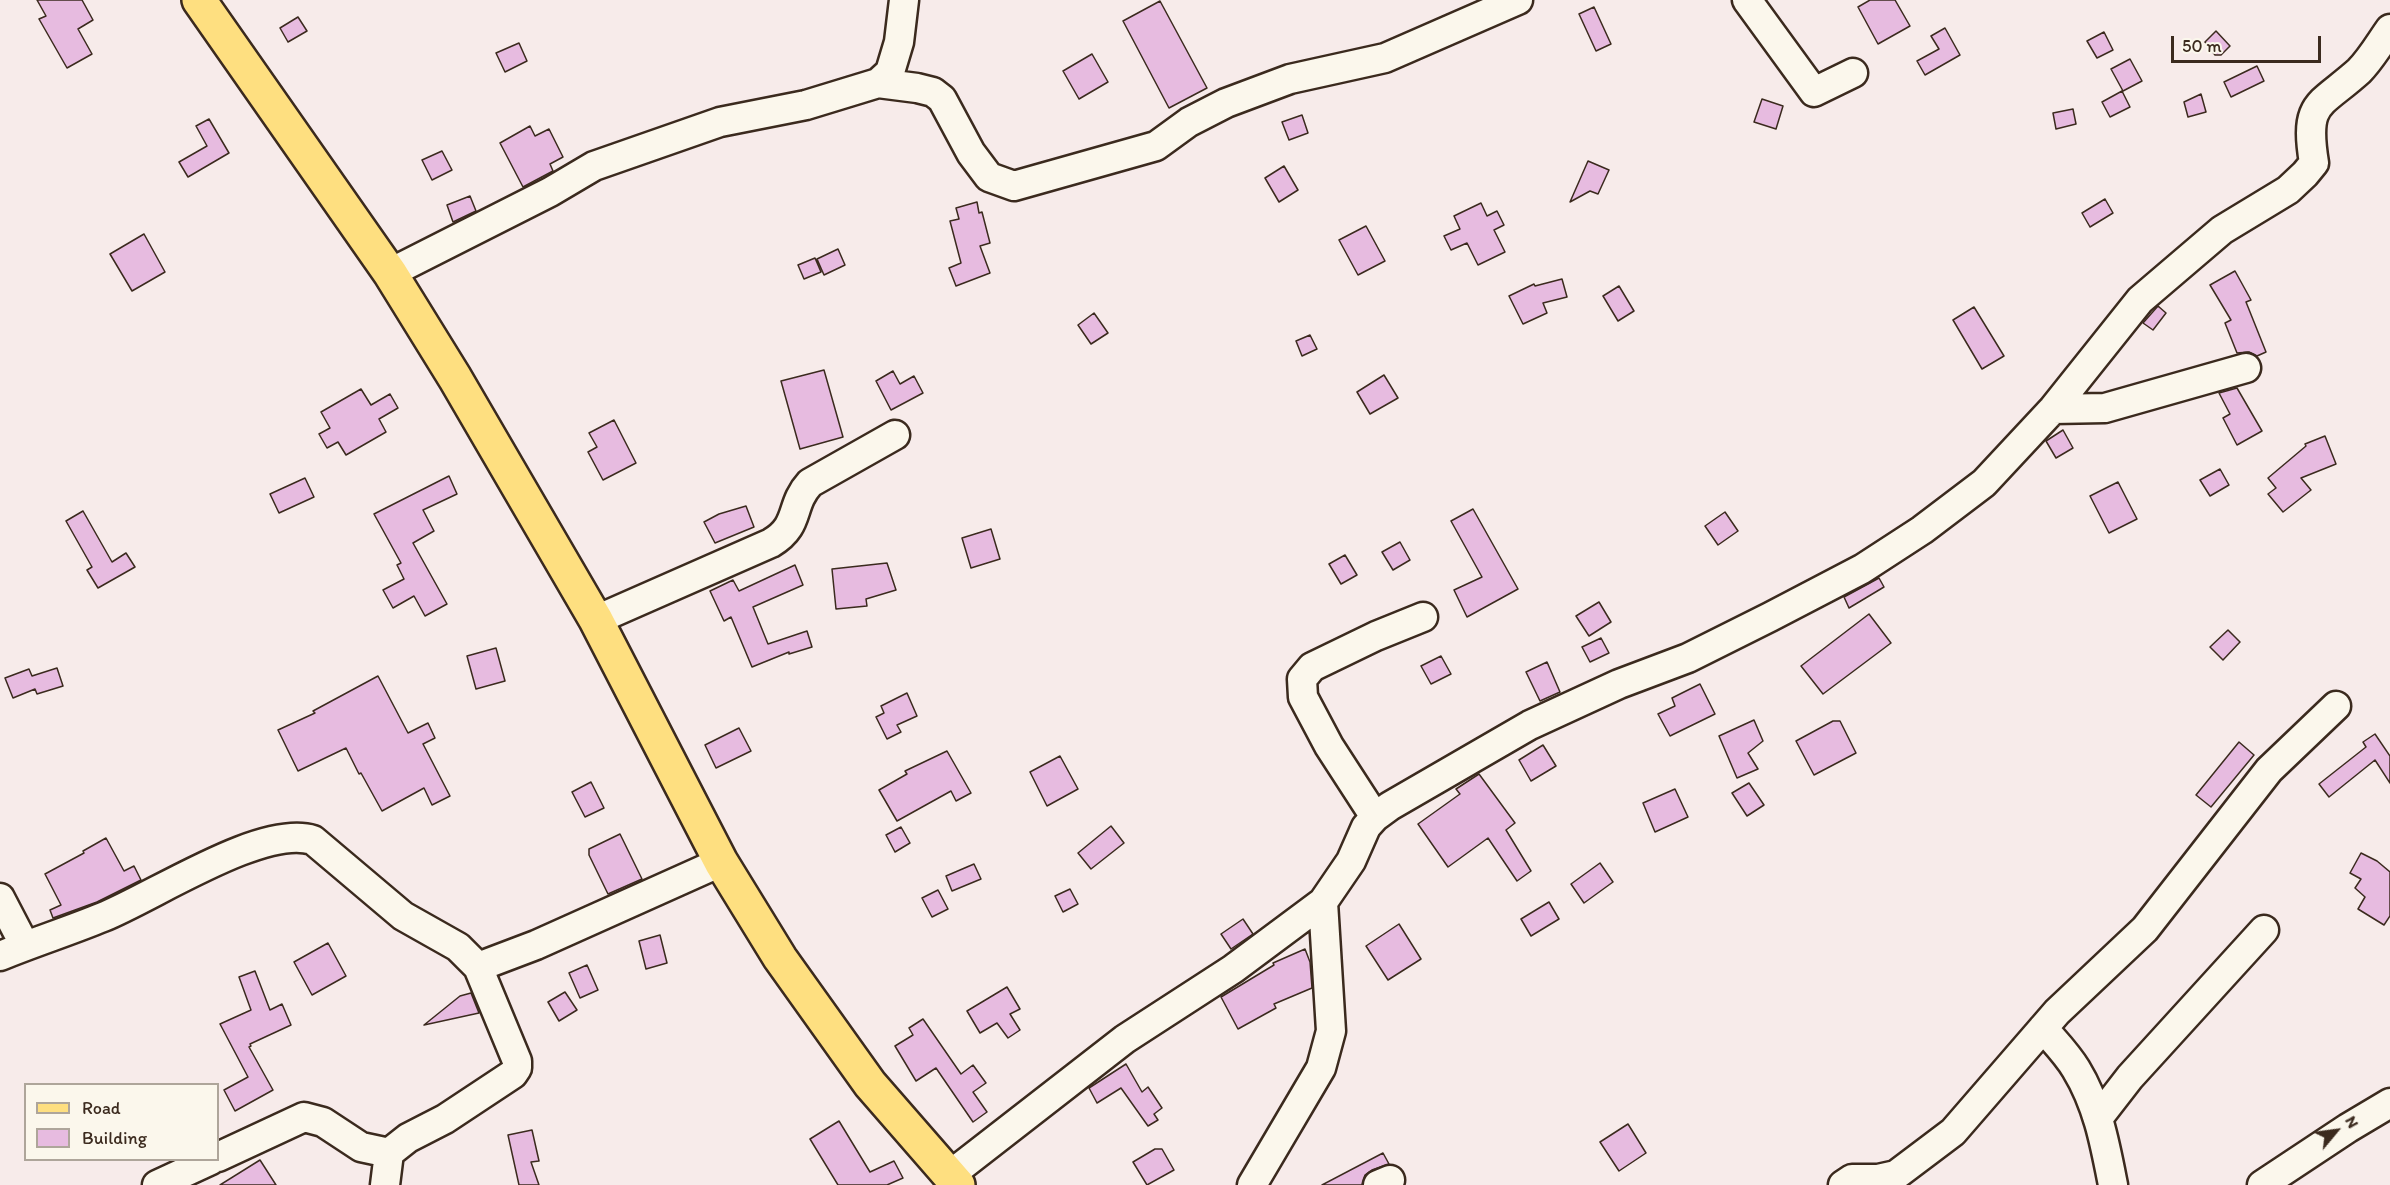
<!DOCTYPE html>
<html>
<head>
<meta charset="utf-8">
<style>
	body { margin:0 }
	#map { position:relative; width:2390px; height:1185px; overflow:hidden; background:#f7ebea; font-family:Itim,sans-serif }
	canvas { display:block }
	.legend { position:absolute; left:24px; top:1083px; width:195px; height:78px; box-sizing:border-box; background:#fbf7ec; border:2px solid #aea59a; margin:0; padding:8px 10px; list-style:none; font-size:18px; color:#3b2a1e }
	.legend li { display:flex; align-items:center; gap:12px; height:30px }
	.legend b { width:30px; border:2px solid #aea59a }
	.north { position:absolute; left:2306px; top:1101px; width:60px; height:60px; -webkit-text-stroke:4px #fbf7ec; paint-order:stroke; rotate:61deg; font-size:16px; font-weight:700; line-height:24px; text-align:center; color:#3b2a1e }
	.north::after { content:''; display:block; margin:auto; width:21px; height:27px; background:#3b2a1e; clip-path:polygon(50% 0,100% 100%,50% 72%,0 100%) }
	.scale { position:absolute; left:2171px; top:36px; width:150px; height:27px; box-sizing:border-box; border:3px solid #3b2a1e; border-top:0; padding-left:8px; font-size:18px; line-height:21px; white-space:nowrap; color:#3b2a1e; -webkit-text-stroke:4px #fbf7ec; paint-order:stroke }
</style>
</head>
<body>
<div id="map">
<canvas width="2390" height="1185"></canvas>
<ul class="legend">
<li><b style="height:8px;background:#fedf80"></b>Road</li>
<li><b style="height:16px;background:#e7bbe0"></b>Building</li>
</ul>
<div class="north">N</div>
<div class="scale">50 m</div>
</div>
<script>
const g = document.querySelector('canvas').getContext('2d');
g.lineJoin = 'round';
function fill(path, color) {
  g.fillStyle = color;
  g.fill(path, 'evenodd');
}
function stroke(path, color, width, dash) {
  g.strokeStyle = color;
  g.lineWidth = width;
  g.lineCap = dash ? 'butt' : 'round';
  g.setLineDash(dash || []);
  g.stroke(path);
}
const building = new Path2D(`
	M 37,0 L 82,0 L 93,20 L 78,29 L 92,54 L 67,68 L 39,19 L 46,16 Z
	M 1870,0 L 1895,0 L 1910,26 L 1878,44 L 1858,7 Z
	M 1160,1 L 1207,88 L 1169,108 L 1123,21 Z
	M 1594,7 L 1611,44 L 1596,51 L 1579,14 Z
	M 298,17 L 307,31 L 288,42 L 280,28 Z
	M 1945,28 L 1960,55 L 1925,75 L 1917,61 L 1939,49 L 1931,36 Z
	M 2216,31 L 2230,46 L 2221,55 L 2215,55 L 2205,42 Z
	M 2104,32 L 2113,50 L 2097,58 L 2087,41 Z
	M 519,43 L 527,61 L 505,72 L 496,53 Z
	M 1092,54 L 1108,82 L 1079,99 L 1063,71 Z
	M 2130,59 L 2142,81 L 2123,91 L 2111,69 Z
	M 2257,66 L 2264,81 L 2231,97 L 2224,82 Z
	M 2122,91 L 2130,107 L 2110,117 L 2102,102 Z
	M 2201,94 L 2206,112 L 2188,117 L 2184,102 Z
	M 1762,99 L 1783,106 L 1776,129 L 1754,122 Z
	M 2073,109 L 2076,124 L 2056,129 L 2053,113 Z
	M 1302,115 L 1308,133 L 1289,140 L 1282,122 Z
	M 209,119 L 229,153 L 188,177 L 179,162 L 207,146 L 196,126 Z
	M 530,126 L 535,136 L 549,129 L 563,157 L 550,164 L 553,171 L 523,187 L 500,143 Z
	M 442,151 L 452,170 L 432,180 L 422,160 Z
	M 1588,161 L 1609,170 L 1598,194 L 1590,191 L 1570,202 Z
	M 1284,166 L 1298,190 L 1279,202 L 1265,178 Z
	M 470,196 L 476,211 L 453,222 L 447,205 Z
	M 2105,199 L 2113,213 L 2090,227 L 2082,213 Z
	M 977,202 L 979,213 L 982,212 L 990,243 L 980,246 L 990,273 L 956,286 L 949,268 L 961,263 L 950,221 L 959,219 L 956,208 Z
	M 1481,203 L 1487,216 L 1497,211 L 1504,225 L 1494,230 L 1505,252 L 1478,265 L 1467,243 L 1451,250 L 1444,236 L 1460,229 L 1454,216 Z
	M 1366,226 L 1385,261 L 1358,275 L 1339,240 Z
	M 144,234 L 165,272 L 132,291 L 110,254 Z
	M 838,249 L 845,265 L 824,275 L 817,259 Z
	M 815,258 L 821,272 L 804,279 L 798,265 Z
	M 2235,271 L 2251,300 L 2246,302 L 2266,352 L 2257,356 L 2249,352 L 2237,353 L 2225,323 L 2231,320 L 2210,285 Z
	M 1562,279 L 1567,297 L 1543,303 L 1547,313 L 1523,324 L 1509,296 L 1534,284 L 1535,286 Z
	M 1619,286 L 1634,311 L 1618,321 L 1603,296 Z
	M 2158,306 L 2166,313 L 2153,330 L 2143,323 Z
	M 1974,307 L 2004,356 L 1982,369 L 1953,320 Z
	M 1094,313 L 1108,333 L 1091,344 L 1078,325 Z
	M 1310,335 L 1317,349 L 1302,356 L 1296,341 Z
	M 824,370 L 843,437 L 800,449 L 781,381 Z
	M 893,371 L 900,384 L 914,376 L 923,393 L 891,410 L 876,381 Z
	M 1384,375 L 1398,398 L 1370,414 L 1357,392 Z
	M 2237,388 L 2262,431 L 2237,445 L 2223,418 L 2230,414 L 2219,393 Z
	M 361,389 L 371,405 L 390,394 L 398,408 L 379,419 L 386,432 L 346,455 L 338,442 L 327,448 L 319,434 L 330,428 L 321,412 Z
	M 614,420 L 636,463 L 603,480 L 588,452 L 597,447 L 589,433 Z
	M 2063,430 L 2073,448 L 2056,458 L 2046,441 Z
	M 2325,436 L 2336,464 L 2301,478 L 2311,490 L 2283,512 L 2268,494 L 2276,488 L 2268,478 L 2306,446 L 2305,444 Z
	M 2220,469 L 2229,485 L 2210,496 L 2200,480 Z
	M 449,476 L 457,494 L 423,510 L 434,531 L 413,543 L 447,604 L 425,616 L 414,596 L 393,608 L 383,590 L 404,579 L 397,565 L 401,563 L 374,514 Z
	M 305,478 L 314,497 L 279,513 L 270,494 Z
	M 2118,482 L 2137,519 L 2109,533 L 2090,496 Z
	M 746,506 L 754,527 L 715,543 L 704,522 L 719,514 Z
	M 1473,509 L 1518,589 L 1467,617 L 1454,590 L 1482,577 L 1451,521 Z
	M 83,511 L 112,562 L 126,553 L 135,567 L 98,588 L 87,570 L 92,567 L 66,521 Z
	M 1725,512 L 1738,531 L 1718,545 L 1705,526 Z
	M 991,529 L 1000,559 L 971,568 L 962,538 Z
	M 1400,542 L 1410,560 L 1393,570 L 1382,552 Z
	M 1345,555 L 1357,575 L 1341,584 L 1329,564 Z
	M 887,563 L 896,590 L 866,599 L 867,606 L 836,609 L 832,569 Z
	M 795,565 L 803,585 L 753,607 L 768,644 L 807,631 L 812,647 L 789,654 L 789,652 L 752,667 L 731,617 L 724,621 L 710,591 L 733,580 L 739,591 Z
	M 1879,578 L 1884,587 L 1849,608 L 1844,597 Z
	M 1599,602 L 1611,622 L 1589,636 L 1576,616 Z
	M 1869,614 L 1891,643 L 1823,694 L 1801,666 Z
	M 2228,630 L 2240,642 L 2223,660 L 2210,647 Z
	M 1601,638 L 1609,653 L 1590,662 L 1582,647 Z
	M 496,648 L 505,681 L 476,689 L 467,656 Z
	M 1441,656 L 1451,674 L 1431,684 L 1421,666 Z
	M 1547,662 L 1560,692 L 1540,701 L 1526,672 Z
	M 57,668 L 63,686 L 37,694 L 35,689 L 13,698 L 5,678 L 29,669 L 32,676 Z
	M 378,676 L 408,733 L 428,723 L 435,738 L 423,744 L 450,796 L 432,805 L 424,788 L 382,811 L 361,773 L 359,774 L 346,748 L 298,771 L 278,730 L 315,713 L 313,711 Z
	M 1700,684 L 1715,714 L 1670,736 L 1658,714 L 1675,706 L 1672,698 Z
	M 907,693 L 917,716 L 897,725 L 901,732 L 887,739 L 876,717 L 884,713 L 881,706 Z
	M 1754,720 L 1763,741 L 1748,753 L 1758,769 L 1737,778 L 1719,736 Z
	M 1833,721 L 1840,721 L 1856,753 L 1814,775 L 1796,741 Z
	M 739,728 L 751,751 L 716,768 L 705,745 Z
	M 2375,734 L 2390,756 L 2390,783 L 2375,760 L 2329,797 L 2319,784 L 2366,747 L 2363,742 Z
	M 2239,742 L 2254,755 L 2211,807 L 2196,795 Z
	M 1543,745 L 1556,766 L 1531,781 L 1519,760 Z
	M 947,751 L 971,793 L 956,801 L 951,791 L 897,821 L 879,790 L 907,774 L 905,771 Z
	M 1060,756 L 1078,789 L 1047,806 L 1030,772 Z
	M 1479,774 L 1515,823 L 1506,830 L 1531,871 L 1517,881 L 1488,838 L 1448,867 L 1418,824 L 1460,794 L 1456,789 Z
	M 591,782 L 604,808 L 585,817 L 572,792 Z
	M 1749,783 L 1764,805 L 1747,816 L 1732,793 Z
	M 1675,789 L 1688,817 L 1655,832 L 1643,803 Z
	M 1111,826 L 1124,843 L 1091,869 L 1078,853 Z
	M 901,827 L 910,843 L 895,852 L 886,835 Z
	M 620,834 L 642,879 L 608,894 L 589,855 L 589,849 Z
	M 106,838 L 124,871 L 134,866 L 141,880 L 97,902 L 53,918 L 50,910 L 61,905 L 45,874 L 84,853 L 83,851 Z
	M 2361,853 L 2377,861 L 2390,872 L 2390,916 L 2384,925 L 2358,909 L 2365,897 L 2355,888 L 2361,879 L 2350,873 Z
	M 1600,863 L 1613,882 L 1584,903 L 1571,884 Z
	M 974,864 L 981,879 L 952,891 L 946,876 Z
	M 1070,889 L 1078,904 L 1063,912 L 1055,896 Z
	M 938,890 L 948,909 L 932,917 L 922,898 Z
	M 1549,902 L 1559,919 L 1531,936 L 1521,919 Z
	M 1243,919 L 1253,934 L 1231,949 L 1221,934 Z
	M 1399,924 L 1421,959 L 1388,980 L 1366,946 Z
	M 660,935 L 667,963 L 646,969 L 639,941 Z
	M 328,943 L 346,976 L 312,995 L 294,962 Z
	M 1305,949 L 1310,962 L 1312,988 L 1274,1004 L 1276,1008 L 1238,1029 L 1221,997 L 1274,965 L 1273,963 Z
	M 587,965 L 598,990 L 580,998 L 569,973 Z
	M 255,971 L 270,1010 L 282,1004 L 291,1025 L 250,1044 L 251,1046 L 249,1047 L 273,1090 L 235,1111 L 224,1090 L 248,1077 L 220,1024 L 251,1010 L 239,977 Z
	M 1007,987 L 1020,1009 L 1010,1014 L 1020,1030 L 1008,1038 L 997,1023 L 980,1033 L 967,1011 Z
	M 565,992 L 577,1010 L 559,1021 L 548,1002 Z
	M 471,993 L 479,1013 L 424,1025 L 460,996 Z
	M 923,1019 L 961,1074 L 973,1065 L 986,1083 L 973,1092 L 987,1112 L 973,1122 L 936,1068 L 916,1081 L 895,1046 L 913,1035 L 909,1028 Z
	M 1126,1064 L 1142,1092 L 1148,1087 L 1162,1108 L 1154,1114 L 1158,1120 L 1148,1126 L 1121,1088 L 1097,1103 L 1089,1088 Z
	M 839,1121 L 870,1172 L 894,1161 L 903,1178 L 887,1185 L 838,1185 L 810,1139 Z
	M 1628,1124 L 1646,1153 L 1619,1171 L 1600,1142 Z
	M 532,1130 L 539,1161 L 531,1162 L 539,1185 L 519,1185 L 508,1135 Z
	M 1155,1149 L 1162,1149 L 1174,1170 L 1147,1185 L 1133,1162 Z
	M 1383,1153 L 1389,1164 L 1372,1170 L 1365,1175 L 1362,1185 L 1322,1185 Z
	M 260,1160 L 276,1185 L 220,1185 Z`);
const minor = new Path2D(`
	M 1747,0 L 1814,92 L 1853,73
	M 878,83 L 917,88 L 933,92 L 942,99 L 971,153 L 989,177 L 1014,186 L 1156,146 L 1189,122 L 1226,103 L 1290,79 L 1385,58 L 1518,0
	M 390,273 L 550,192 L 594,166 L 720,122 L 806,105 L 878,83 L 890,72 L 899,42 L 904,0
	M 2053,409 L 2105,408 L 2246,368
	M 596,620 L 771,543 C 801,525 789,506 810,483 L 895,435
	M 1375,817 L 1329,746 L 1303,697 L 1302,679 L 1312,667 L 1376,636 L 1423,617
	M 0,898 L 25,946
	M 0,956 C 34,942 69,931 103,917 C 153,897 262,824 313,840 L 403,916 L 458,947 L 478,967 L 536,945 L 721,862
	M 2043,1028 C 2054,1041 2067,1054 2076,1069 C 2098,1105 2105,1144 2113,1185
	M 2099,1117 L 2130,1077 L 2264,930
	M 218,1157 L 304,1117 L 323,1122 L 361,1147 L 389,1153 L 408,1138 L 445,1119 L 513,1074 L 517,1068 L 517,1061 L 478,967
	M 950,1175 L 1125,1039 L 1233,969 L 1323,902 L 1351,861 L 1366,827 L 1375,817 L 1390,806 L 1530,725 L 1619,684 L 1688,658 L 1770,617 L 1862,569 L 1922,530 L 1984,483 L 2053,409 L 2140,300 L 2222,230 L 2288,190 L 2305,174 L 2314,163 C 2304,101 2319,107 2359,71 C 2371,59 2380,43 2390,29
	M 157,1185 L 211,1160
	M 385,1185 L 389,1153
	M 1252,1185 L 1321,1068 L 1331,1031 L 1323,902
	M 1378,1185 L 1390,1180
	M 1843,1185 L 1852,1179 L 1878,1179 L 1896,1175 L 1953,1132 L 2057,1012 L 2145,929 L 2269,770 L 2336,706
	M 2262,1185 L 2348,1128 L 2390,1103`);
const major = new Path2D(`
	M 199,0 L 390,273 L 455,378 L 596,620 L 721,862 L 780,958 L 870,1084 L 958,1185`);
fill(building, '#e7bbe0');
stroke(building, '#3b2a1e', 1.5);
stroke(minor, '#3b2a1e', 33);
stroke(major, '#3b2a1e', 38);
stroke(minor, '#fbf7ec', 28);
stroke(major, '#fedf80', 33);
</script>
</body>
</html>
